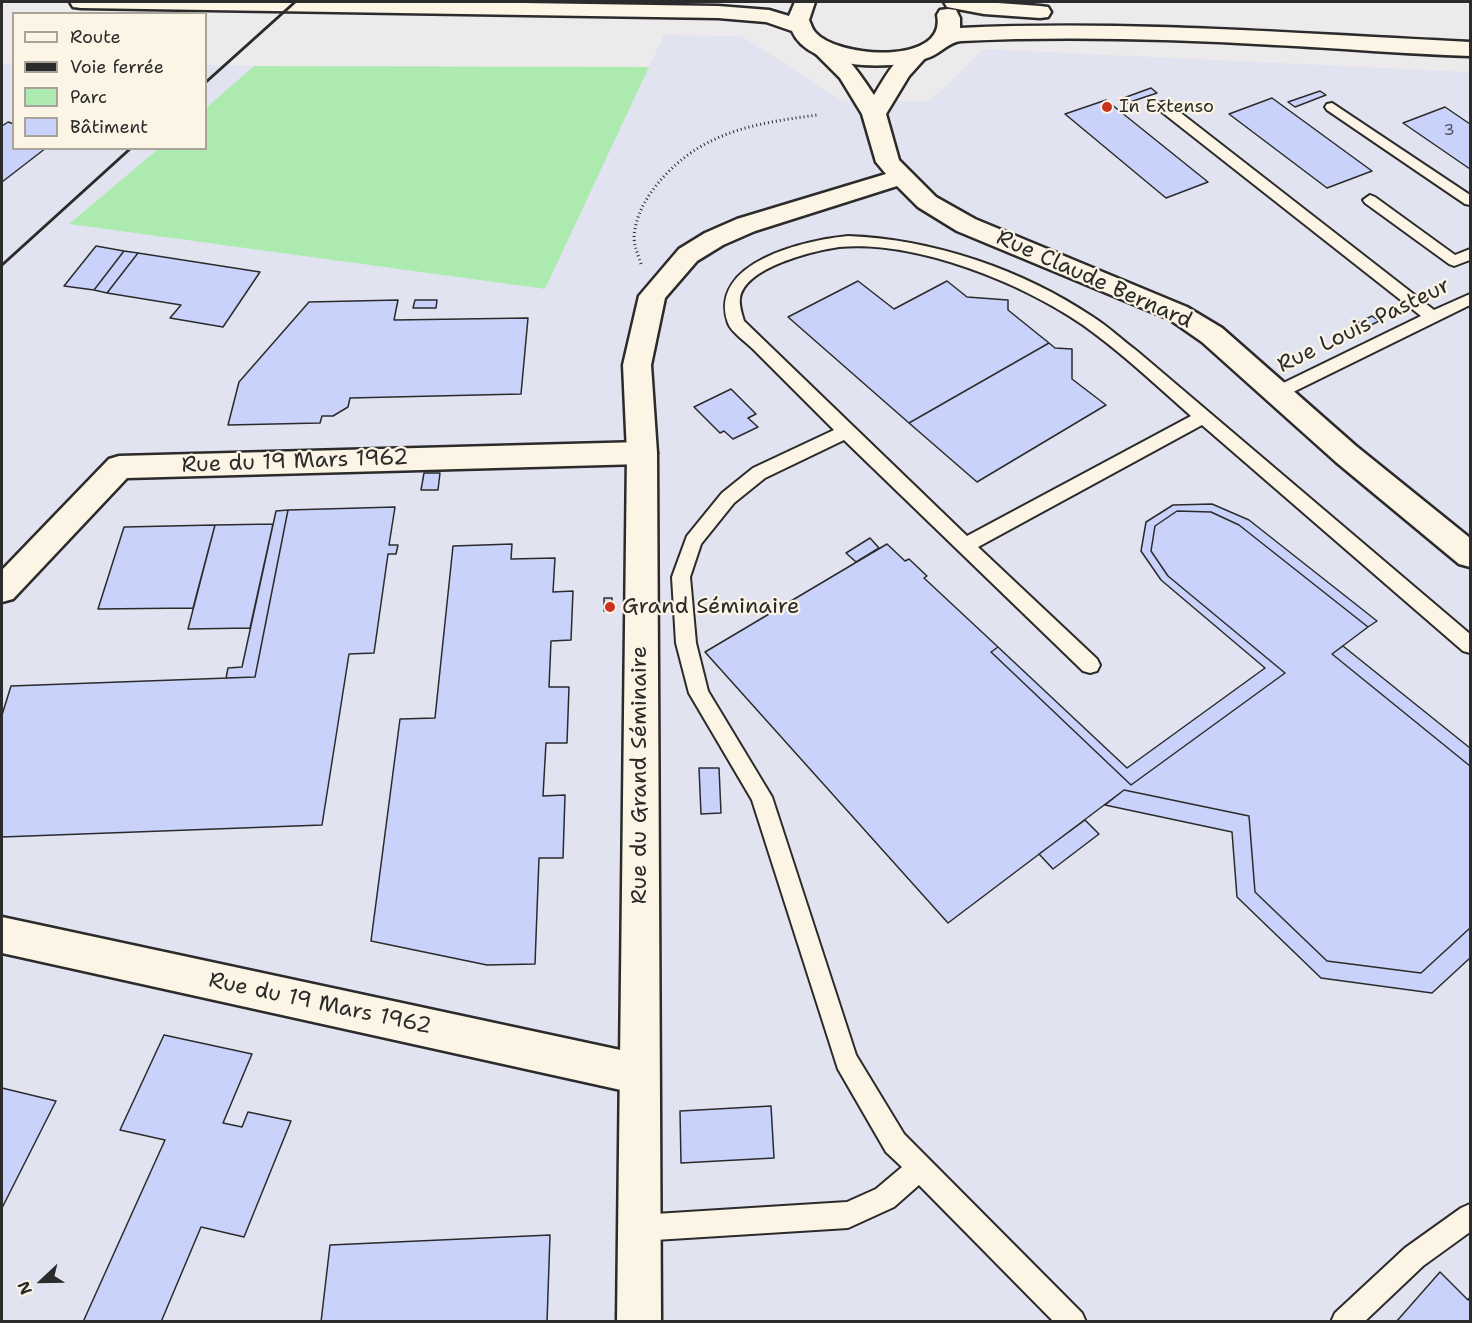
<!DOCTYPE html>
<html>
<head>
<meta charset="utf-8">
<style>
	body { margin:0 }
	#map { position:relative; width:1472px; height:1323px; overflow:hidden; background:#edeaeb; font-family:"Shantell Sans",sans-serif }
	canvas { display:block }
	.frame { position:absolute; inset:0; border:3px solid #2b2b2b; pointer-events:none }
	.legend { position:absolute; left:12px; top:12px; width:195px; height:138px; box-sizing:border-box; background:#fcf5e5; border:2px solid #a8a49b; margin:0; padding:8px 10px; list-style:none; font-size:18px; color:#2b2b2b }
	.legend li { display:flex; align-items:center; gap:12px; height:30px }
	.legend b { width:30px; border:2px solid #a8a49b }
	.north { position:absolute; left:12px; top:1251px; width:60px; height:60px; -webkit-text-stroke:4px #fcf5e5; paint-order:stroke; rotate:248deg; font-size:16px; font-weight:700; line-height:24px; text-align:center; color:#2b2b2b }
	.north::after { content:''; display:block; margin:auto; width:21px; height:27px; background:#2b2b2b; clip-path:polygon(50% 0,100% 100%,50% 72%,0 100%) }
</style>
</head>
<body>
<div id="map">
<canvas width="1472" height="1323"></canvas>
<div class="frame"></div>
<ul class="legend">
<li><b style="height:8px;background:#fcf5e5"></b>Route</li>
<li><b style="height:8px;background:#2b2b2b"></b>Voie ferrée</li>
<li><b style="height:16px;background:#aceab0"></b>Parc</li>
<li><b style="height:16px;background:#c9d2fa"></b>Bâtiment</li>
</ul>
<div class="north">N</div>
</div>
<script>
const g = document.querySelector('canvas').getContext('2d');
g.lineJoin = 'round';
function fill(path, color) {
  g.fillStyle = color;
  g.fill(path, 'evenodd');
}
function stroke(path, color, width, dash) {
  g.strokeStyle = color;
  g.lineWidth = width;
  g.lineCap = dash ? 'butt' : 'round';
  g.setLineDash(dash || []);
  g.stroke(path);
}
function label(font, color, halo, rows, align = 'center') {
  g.font = font + ' "Shantell Sans",sans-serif';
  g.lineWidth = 4.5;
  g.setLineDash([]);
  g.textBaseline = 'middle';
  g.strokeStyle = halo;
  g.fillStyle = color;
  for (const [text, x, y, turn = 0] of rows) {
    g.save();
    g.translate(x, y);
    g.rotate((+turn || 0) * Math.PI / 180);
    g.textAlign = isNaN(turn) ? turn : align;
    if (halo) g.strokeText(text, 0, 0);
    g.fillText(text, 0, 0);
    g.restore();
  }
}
const built = new Path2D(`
	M 664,35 L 741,36 L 843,101 L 930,101 L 984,49 L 1470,72 L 1470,1321 L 2,1322 L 2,65 L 13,63 L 14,148 L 158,149 L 69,224 L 544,289 Z
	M 206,65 L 254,66 L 206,108 Z`);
const green = new Path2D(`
	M 254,66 L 649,67 L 545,289 L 69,224 L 158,149 L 206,148 L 206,108 Z`);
const building = new Path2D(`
	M 1151,88 L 1157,93 L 1124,104 L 1118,100 Z
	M 1320,91 L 1326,95 L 1295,107 L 1288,102 Z
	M 1272,98 L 1372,171 L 1327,188 L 1229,114 Z
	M 1106,100 L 1208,182 L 1166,198 L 1065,114 Z
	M 1445,107 L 1470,124 L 1470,169 L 1403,123 Z
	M 8,122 L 14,124 L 14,148 L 46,148 L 2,182 L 2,126 Z
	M 96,246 L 124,251 L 94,290 L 64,286 Z
	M 124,251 L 138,253 L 107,293 L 94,290 Z
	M 138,253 L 260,272 L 223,327 L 170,318 L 181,305 L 107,293 Z
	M 858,281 L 894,309 L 947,281 L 967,297 L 1008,300 L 1008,310 L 1049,343 L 909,423 L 788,317 Z
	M 398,300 L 394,320 L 528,318 L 521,394 L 350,398 L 348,407 L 333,416 L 322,416 L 320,423 L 228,425 L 239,382 L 309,302 Z
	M 415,300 L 437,300 L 436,308 L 413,308 Z
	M 1372,316 L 1379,321 L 1363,329 L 1356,324 Z
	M 1049,343 L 1055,348 L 1072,349 L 1072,379 L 1106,405 L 977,482 L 909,423 Z
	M 731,389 L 756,414 L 748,418 L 758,427 L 733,439 L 724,431 L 720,433 L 694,407 Z
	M 424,473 L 440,473 L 438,490 L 421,490 Z
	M 1212,504 L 1249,520 L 1377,621 L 1368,627 L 1239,525 L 1211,512 L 1177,511 L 1155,526 L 1151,551 L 1168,576 L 1285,673 L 1131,785 L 991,652 L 998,647 L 1127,768 L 1265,668 L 1161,580 L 1141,551 L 1146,522 L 1173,505 Z
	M 395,507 L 389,545 L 398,545 L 396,554 L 388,554 L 374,653 L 349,654 L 322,825 L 2,837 L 2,715 L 11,686 L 255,677 L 288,510 Z
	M 288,510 L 255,677 L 226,678 L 228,668 L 242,667 L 276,511 Z
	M 1177,511 L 1211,512 L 1239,525 L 1368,627 L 1332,654 L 1470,766 L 1470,928 L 1421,973 L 1327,961 L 1255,892 L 1249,816 L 1124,790 L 948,923 L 705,652 L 887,544 L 905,561 L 909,559 L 927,576 L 924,578 L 998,647 L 991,652 L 1131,785 L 1285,673 L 1168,576 L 1151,551 L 1155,526 Z
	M 273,524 L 250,628 L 188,629 L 215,525 Z
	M 215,525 L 193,608 L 98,609 L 124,527 Z
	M 870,538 L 879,548 L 856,562 L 846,553 Z
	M 512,544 L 511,559 L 555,558 L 553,592 L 573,591 L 571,640 L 551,641 L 549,687 L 569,687 L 567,743 L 546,743 L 543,796 L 565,795 L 563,858 L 539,858 L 535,964 L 487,965 L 371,941 L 400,719 L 435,718 L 453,546 Z
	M 604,598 L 612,598 L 612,611 L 604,611 Z
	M 1343,646 L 1470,748 L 1470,766 L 1332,654 Z
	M 699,768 L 719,768 L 721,813 L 701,814 Z
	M 1124,790 L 1249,816 L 1255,892 L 1327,961 L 1421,973 L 1470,928 L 1470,958 L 1432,993 L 1321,978 L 1237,897 L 1232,832 L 1105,805 Z
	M 1085,820 L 1099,834 L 1053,869 L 1039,854 Z
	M 164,1035 L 252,1054 L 223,1123 L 242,1127 L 248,1112 L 291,1121 L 244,1237 L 201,1227 L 161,1322 L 83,1322 L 165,1140 L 120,1130 Z
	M 2,1088 L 56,1101 L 2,1208 Z
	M 771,1106 L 774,1158 L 681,1163 L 680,1111 Z
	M 550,1235 L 547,1322 L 321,1322 L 330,1245 Z
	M 1440,1272 L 1468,1300 L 1470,1297 L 1470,1322 L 1396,1322 Z`);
const path = new Path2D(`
	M 641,264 C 637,252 632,241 635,229 C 641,193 679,156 711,141 C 743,125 781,120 817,115`);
const lane = new Path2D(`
	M 1163,102 L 1168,103 L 1434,310 L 1470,294 L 1470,305 L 1283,397 L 1271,397 L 1269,393 L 1271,389 L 1421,316 L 1158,109 L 1156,106 L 1158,103 Z
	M 1332,103 L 1470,195 L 1470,205 L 1465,204 L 1327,110 L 1325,107 L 1327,104 Z
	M 1370,195 L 1375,197 L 1455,255 L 1470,249 L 1470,260 L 1454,266 L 1449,264 L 1365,203 L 1363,200 Z
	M 848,236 C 933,239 1023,270 1093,317 C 1109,327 1122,340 1137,351 L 1470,634 L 1470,653 L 1463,651 L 1202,425 L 978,547 L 1097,659 L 1100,665 L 1097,671 L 1090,673 L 1083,671 L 844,440 L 765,478 L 734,503 L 701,544 L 690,577 L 696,643 L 708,691 L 772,797 L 856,1055 L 904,1134 L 1082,1313 L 1086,1322 L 1054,1322 L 919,1185 L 894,1207 L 848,1228 L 639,1241 L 630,1237 L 626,1228 L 630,1219 L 639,1215 L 847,1202 L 876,1189 L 902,1167 L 886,1152 L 838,1069 L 752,800 L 689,693 L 676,643 L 672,577 L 687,536 L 722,493 L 753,468 L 834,430 C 807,403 780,376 753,349 C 746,342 731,332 728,323 C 707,262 806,240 848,236 ZM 839,247 C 916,240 1020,282 1083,325 C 1121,352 1156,385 1191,416 L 967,536 L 744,321 C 742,314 739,306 740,298 C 745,267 813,251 839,247 Z
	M 1470,1204 L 1470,1232 L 1423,1266 L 1364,1322 L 1331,1322 L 1335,1313 L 1405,1248 L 1461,1208 Z`);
const street = new Path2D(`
	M 642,442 L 652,445 L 657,453 L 652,461 L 642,464 L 127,478 L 13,599 L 2,602 L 2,570 L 109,459 L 119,456 Z
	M 2,917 L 639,1054 L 653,1060 L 659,1074 L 653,1088 L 639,1094 L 2,953 Z`);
const secondary = new Path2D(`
	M 820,40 C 842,46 862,77 874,95 C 885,78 900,45 924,51 L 927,56 L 909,76 L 886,114 L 899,160 L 936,197 L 975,219 L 1187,307 L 1222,328 L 1356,446 L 1470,538 L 1470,567 L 1459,564 L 1336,462 L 1202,342 L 1169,319 L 957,231 L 918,207 L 897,186 L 755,231 L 723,245 L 697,261 L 665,298 L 651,365 L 657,453 L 661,1322 L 617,1322 L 627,453 L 623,365 L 639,296 L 679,249 L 705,233 L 737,219 L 886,174 L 876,162 L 862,114 L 840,78 L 809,47 L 812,42 Z`);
const primary = new Path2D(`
	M 70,2 L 459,2 L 718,6 L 769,10 L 789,16 L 795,2 L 815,2 L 809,20 C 811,24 812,29 815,32 C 838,59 948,65 937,15 L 940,10 L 948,9 L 956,10 L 960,18 L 960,28 C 1130,20 1300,34 1470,42 L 1470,56 C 1405,54 1340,48 1275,45 C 1170,39 1066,36 961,41 C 949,42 942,52 930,57 C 896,71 809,71 792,31 L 766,22 L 718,18 L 81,8 L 73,7 Z
	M 944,2 L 984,2 L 1040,6 L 1048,7 L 1051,12 L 1048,17 L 1040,18 L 984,14 L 947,7 Z`);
const rail = new Path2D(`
	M 206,82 L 295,2
	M 2,265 L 131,148`);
const markers = [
	[1107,107,6,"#c8321e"],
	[610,607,6,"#c8321e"]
];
const farNumbernames = [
	["3",1449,131]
];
const farPoinames = [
	["In Extenso",1119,107]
];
const streetNames = [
	["Rue Claude Bernard",1094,280,24],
	["Rue Louis Pasteur",1364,326,-26],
	["Rue du 19 Mars 1962",295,462,-2],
	["Rue du Grand Séminaire",640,775,-90],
	["Rue du 19 Mars 1962",320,1004,12]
];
const poiNames = [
	["Grand Séminaire",622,607]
];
fill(built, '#e2e3f0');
fill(green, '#aceab0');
fill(building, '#c9d2fa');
stroke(building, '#2b2b2b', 1.5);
stroke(lane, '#2b2b2b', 4);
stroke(street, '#2b2b2b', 5);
stroke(secondary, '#2b2b2b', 5);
stroke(primary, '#2b2b2b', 5);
stroke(path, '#2b2b2b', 3, [1, 3]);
fill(lane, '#fcf5e5');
fill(street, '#fcf5e5');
fill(secondary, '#fcf5e5');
fill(primary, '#fcf5e5');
stroke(rail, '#2b2b2b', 3);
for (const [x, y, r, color] of markers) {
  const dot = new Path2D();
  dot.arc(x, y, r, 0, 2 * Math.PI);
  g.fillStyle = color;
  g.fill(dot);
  stroke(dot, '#fcf5e5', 2);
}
label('16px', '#52555f', null, farNumbernames);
label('18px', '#2b2b2b', '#fcf5e5', farPoinames, 'left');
label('22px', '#2b2b2b', '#fcf5e5', streetNames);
label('22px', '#2b2b2b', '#fcf5e5', poiNames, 'left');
</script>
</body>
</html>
